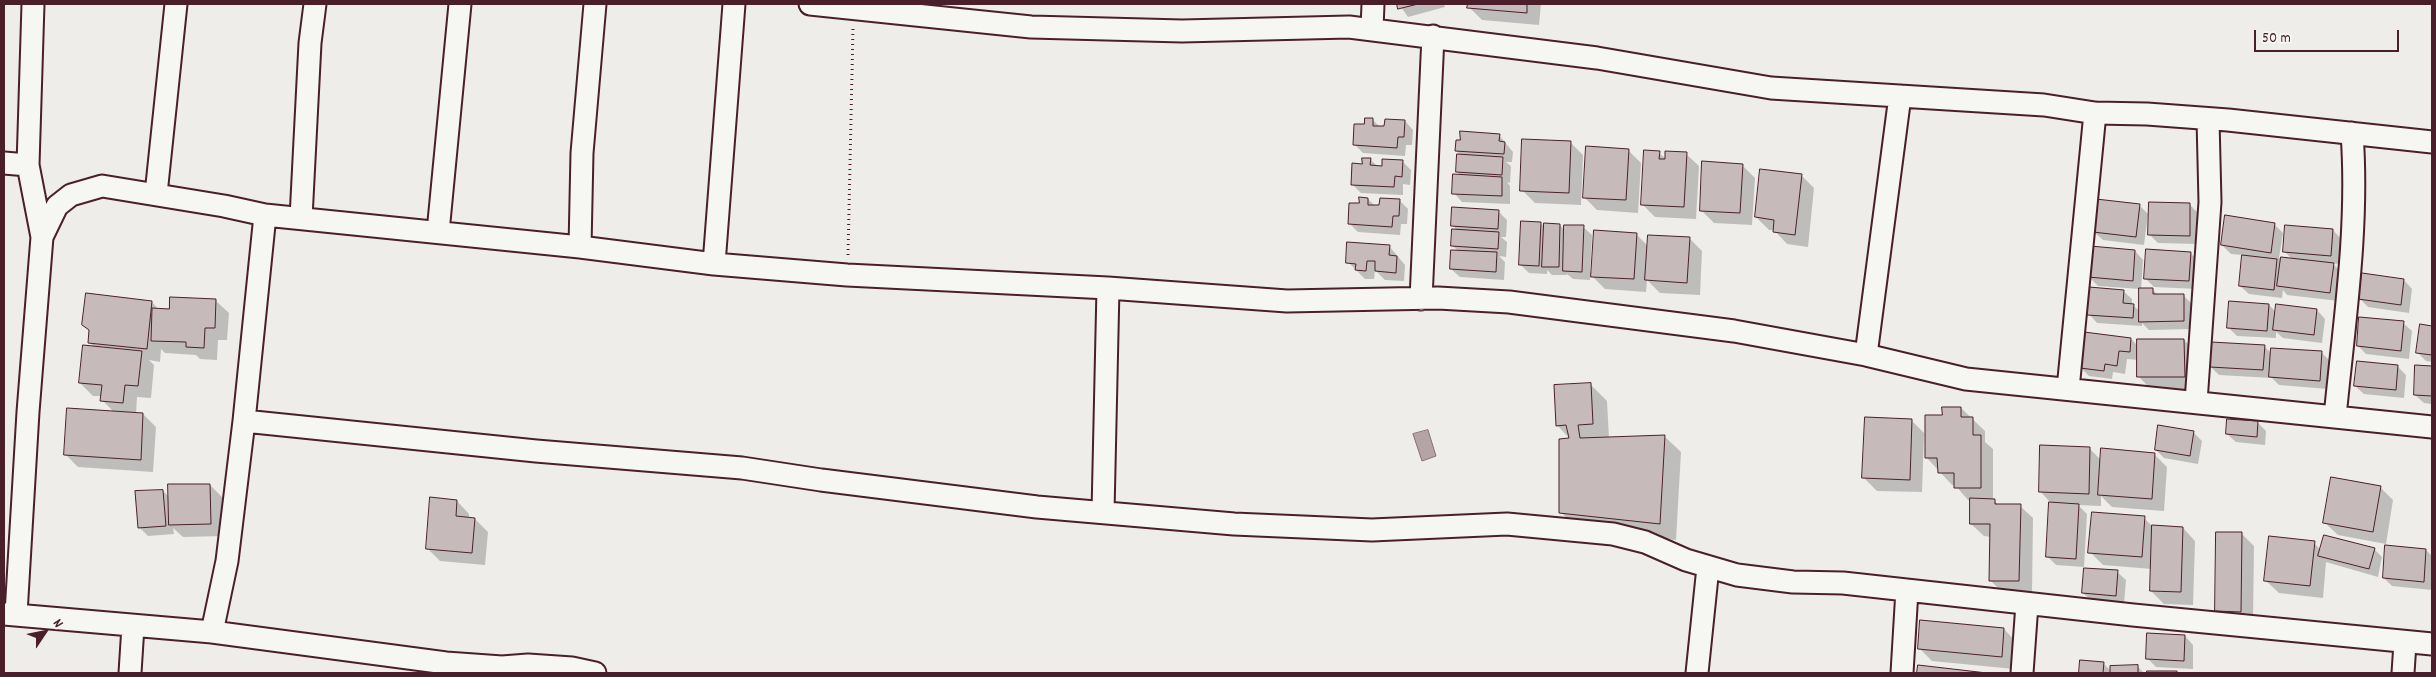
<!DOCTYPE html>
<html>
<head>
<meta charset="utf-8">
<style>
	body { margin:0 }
	#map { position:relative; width:2436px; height:677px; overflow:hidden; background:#efedea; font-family:Dekko,sans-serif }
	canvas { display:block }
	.frame { position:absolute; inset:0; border:5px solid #4a1f2b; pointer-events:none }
	.north { position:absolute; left:20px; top:607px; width:50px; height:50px; -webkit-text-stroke:4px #f6f6f2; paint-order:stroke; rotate:56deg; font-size:14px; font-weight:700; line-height:20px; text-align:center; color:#4a1f2b }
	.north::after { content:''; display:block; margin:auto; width:18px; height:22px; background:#4a1f2b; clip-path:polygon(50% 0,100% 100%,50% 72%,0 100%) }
	.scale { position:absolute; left:2254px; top:30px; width:145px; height:22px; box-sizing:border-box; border:2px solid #4a1f2b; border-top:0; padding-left:6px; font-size:15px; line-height:18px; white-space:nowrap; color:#4a1f2b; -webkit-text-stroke:4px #f6f6f2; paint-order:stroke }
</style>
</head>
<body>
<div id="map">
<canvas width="2436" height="677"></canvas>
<div class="frame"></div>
<div class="north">N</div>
<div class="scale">50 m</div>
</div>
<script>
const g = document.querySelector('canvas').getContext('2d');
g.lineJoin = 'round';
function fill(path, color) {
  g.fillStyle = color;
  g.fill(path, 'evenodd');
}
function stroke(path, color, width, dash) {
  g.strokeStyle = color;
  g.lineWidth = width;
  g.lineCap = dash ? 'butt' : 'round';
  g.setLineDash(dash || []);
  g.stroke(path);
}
const water = new Path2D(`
	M 1428,430 L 1436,456 L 1422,461 L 1413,434 Z`);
const shadow = new Path2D(`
	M 1399,4 L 1444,4 L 1445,7 L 1408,17 Z
	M 1469,4 L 1541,4 L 1539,25 L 1482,20 L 1469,7 Z
	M 1373,120 L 1380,127 L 1405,121 L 1413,130 L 1412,145 L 1406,145 L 1405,156 L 1363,153 L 1355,145 Z
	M 1499,135 L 1513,152 L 1512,162 L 1506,162 L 1511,166 L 1510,183 L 1507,182 L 1510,186 L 1510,204 L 1462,202 L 1454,193 L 1461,176 L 1457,172 L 1461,156 L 1456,150 Z
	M 1570,142 L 1583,155 L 1581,205 L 1535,203 L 1522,190 Z
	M 1628,150 L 1641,163 L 1638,213 L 1597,210 L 1584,197 Z
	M 1659,153 L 1666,159 L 1686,154 L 1699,166 L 1696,219 L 1655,217 L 1642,204 Z
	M 1370,159 L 1378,167 L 1402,161 L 1411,170 L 1410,185 L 1403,184 L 1403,195 L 1361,193 L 1352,184 Z
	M 1742,165 L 1755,178 L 1752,225 L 1714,223 L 1701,210 Z
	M 1801,175 L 1814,188 L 1808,247 L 1787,244 L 1774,230 L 1769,230 L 1756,217 Z
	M 1368,199 L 1375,206 L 1400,201 L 1408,209 L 1407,224 L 1401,224 L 1400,235 L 1358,232 L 1350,224 L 1360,205 Z
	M 2139,205 L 2148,214 L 2144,245 L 2103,240 L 2094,232 Z
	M 2190,205 L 2198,213 L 2198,244 L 2158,243 L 2149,234 Z
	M 1498,211 L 1507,220 L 1506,237 L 1501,237 L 1507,242 L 1506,257 L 1499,256 L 1505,262 L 1504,280 L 1460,277 L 1451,269 L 1458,251 L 1452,245 L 1458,231 L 1452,225 Z
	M 1541,223 L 1545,228 L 1560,225 L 1565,231 L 1583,227 L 1592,235 L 1590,273 L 1636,234 L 1649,247 L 1689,238 L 1702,251 L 1700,295 L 1660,293 L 1647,280 L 1646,292 L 1605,289 L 1590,274 L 1590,280 L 1573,279 L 1567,274 L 1567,275 L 1552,275 L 1547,270 L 1547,274 L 1529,273 L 1520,264 Z
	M 2274,224 L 2283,233 L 2279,258 L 2292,259 L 2284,251 L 2333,230 L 2341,239 L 2339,264 L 2332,263 L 2342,273 L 2339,301 L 2287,295 L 2283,290 L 2282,298 L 2249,294 L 2240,286 L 2243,255 L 2231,254 L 2222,245 Z
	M 1389,246 L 1405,265 L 1404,281 L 1385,280 L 1375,270 L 1374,279 L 1365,279 L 1348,262 Z
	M 2135,251 L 2143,260 L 2141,290 L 2153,290 L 2158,295 L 2183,295 L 2192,304 L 2192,329 L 2149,330 L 2142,323 L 2142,326 L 2097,323 L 2089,314 L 2123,291 L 2132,299 L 2132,305 L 2140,311 L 2140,289 L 2098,286 L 2089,277 Z
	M 2190,253 L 2199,261 L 2198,289 L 2154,287 L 2145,278 Z
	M 2404,280 L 2412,289 L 2409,313 L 2368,307 L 2360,299 Z
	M 216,301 L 229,313 L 227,340 L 218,340 L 217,360 L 200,359 L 196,355 L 165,353 L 161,349 L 160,362 L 149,360 L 154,365 L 151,398 L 137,397 L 136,414 L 143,414 L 156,427 L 153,472 L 78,467 L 65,454 L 114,412 L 102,400 L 102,396 L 93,396 L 80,383 L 95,348 L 89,342 L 152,302 L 159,310 L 171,310 Z
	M 2269,305 L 2276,312 L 2317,310 L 2325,319 L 2322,343 L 2283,338 L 2276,332 L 2276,338 L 2237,336 L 2228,327 Z
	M 2403,323 L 2412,331 L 2409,359 L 2366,354 L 2358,346 Z
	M 2421,325 L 2432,327 L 2432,362 L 2426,361 L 2417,352 Z
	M 2131,339 L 2139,347 L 2184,340 L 2197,353 L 2197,390 L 2151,389 L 2139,377 L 2139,360 L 2127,359 L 2125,374 L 2113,372 L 2112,379 L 2089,376 L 2081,368 Z
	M 2264,346 L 2272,354 L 2321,352 L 2330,361 L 2328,389 L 2279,385 L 2272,378 L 2219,375 L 2211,367 Z
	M 2397,366 L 2406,375 L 2404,398 L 2364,394 L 2355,386 Z
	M 2417,367 L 2432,368 L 2432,404 L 2424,403 L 2415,395 Z
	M 1591,385 L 1607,401 L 1609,438 L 1664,436 L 1681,452 L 1676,540 L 1577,529 L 1561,512 L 1571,440 L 1557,425 Z
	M 1961,408 L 1985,431 L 1985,442 L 1993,449 L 1993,500 L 1999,505 L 2020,506 L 2033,518 L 2032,593 L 2003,593 L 1990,580 L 1991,537 L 1984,536 L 1971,524 L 1972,500 L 1968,500 L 1955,485 L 1952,485 L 1927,458 L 1943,417 Z
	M 1911,420 L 1924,433 L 1922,492 L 1877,491 L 1864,478 Z
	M 2258,423 L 2266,431 L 2265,445 L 2236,442 L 2227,434 Z
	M 2193,432 L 2202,441 L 2198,464 L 2164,458 L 2156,450 Z
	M 2089,448 L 2102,461 L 2154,454 L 2167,467 L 2164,511 L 2112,507 L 2101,496 L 2101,506 L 2078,505 L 2087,514 L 2084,567 L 2056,565 L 2048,557 L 2050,502 L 2040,491 Z
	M 210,485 L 223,498 L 224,536 L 183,537 L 173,528 L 174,534 L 148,536 L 139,527 L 163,491 L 170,498 Z
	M 2380,487 L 2393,500 L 2386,544 L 2338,535 L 2325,523 Z
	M 457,501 L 469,514 L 469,518 L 475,519 L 488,532 L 485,565 L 440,561 L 427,548 Z
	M 2144,518 L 2153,527 L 2183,528 L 2195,541 L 2193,605 L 2164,604 L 2151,591 L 2152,569 L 2103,565 L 2090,552 Z
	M 2241,533 L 2254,546 L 2253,624 L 2229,624 L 2216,611 Z
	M 2314,543 L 2321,550 L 2374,549 L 2382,557 L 2378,577 L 2326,562 L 2323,598 L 2279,593 L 2266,581 Z
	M 2426,550 L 2432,556 L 2432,590 L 2392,586 L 2384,578 Z
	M 2117,572 L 2126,580 L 2124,604 L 2092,601 L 2083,593 Z
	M 2004,629 L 2016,642 L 2014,669 L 1932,661 L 1919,648 Z
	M 2185,636 L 2193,645 L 2193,669 L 2156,667 L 2147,658 Z
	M 2081,662 L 2103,663 L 2112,672 L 2137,666 L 2144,673 L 2081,673 Z
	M 1919,666 L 1976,673 L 1918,673 Z`);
const building = new Path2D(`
	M 1397,4 L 1418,4 L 1398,9 Z
	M 1468,4 L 1527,4 L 1527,13 L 1467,8 Z
	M 1365,118 L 1373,118 L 1373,126 L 1384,126 L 1385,119 L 1405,120 L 1404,137 L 1398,137 L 1397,148 L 1353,145 L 1354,124 L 1364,124 Z
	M 1460,131 L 1500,134 L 1499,141 L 1505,142 L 1504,154 L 1455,151 L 1456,140 L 1460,140 Z
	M 1522,139 L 1571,141 L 1569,193 L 1520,191 Z
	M 1586,146 L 1629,149 L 1626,200 L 1583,198 Z
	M 1644,150 L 1660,151 L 1659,159 L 1665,159 L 1665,151 L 1687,152 L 1684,207 L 1641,205 Z
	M 1457,154 L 1503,157 L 1502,175 L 1456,172 Z
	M 1362,158 L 1371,158 L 1370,165 L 1382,166 L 1382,159 L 1403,160 L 1402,177 L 1395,176 L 1394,187 L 1351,185 L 1352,163 L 1362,164 Z
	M 1702,161 L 1743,164 L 1740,213 L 1700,211 Z
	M 1760,169 L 1802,174 L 1795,235 L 1773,232 L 1774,220 L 1755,217 Z
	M 1453,174 L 1502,177 L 1502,196 L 1452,194 Z
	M 1359,197 L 1368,198 L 1368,205 L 1379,205 L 1380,198 L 1400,199 L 1399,216 L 1393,216 L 1392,227 L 1348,224 L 1349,203 L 1359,203 Z
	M 2096,199 L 2140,204 L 2136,237 L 2093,232 Z
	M 2149,202 L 2190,203 L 2190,236 L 2148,235 Z
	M 1452,207 L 1499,210 L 1498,229 L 1451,226 Z
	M 2225,215 L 2275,223 L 2271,253 L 2221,245 Z
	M 1521,221 L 1541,222 L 1539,266 L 1519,265 Z
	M 1544,223 L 1560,224 L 1559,267 L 1542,267 Z
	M 1564,225 L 1584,225 L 1582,272 L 1563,271 Z
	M 2285,225 L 2333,229 L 2331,256 L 2283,252 Z
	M 1452,229 L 1499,232 L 1498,249 L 1451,246 Z
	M 1594,230 L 1637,233 L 1634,279 L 1591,277 Z
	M 1648,235 L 1690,237 L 1687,283 L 1645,280 Z
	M 1347,242 L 1390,245 L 1389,255 L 1397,256 L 1396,273 L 1375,271 L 1375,261 L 1367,261 L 1366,271 L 1355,270 L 1356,264 L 1346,263 Z
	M 2090,246 L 2135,250 L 2133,281 L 2088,277 Z
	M 2146,249 L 2191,252 L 2189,281 L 2144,279 Z
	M 1451,250 L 1497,252 L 1496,272 L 1450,269 Z
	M 2242,255 L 2277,259 L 2274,290 L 2239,286 Z
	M 2281,257 L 2334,263 L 2330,293 L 2277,286 Z
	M 2362,273 L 2404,279 L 2401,305 L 2358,299 Z
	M 2089,287 L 2124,290 L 2123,303 L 2134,304 L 2133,318 L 2087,315 Z
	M 2139,288 L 2153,288 L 2153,294 L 2184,294 L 2184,321 L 2139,322 Z
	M 86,293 L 152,301 L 147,349 L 88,343 L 89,330 L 82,325 Z
	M 170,297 L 216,299 L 215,328 L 205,328 L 204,348 L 186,347 L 186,342 L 151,341 L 152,308 L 169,309 Z
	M 2229,301 L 2269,304 L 2267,331 L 2227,328 Z
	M 2276,304 L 2317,309 L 2314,335 L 2273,330 Z
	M 2359,317 L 2404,321 L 2401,351 L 2357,346 Z
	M 2420,324 L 2432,326 L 2432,355 L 2416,353 Z
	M 2084,332 L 2131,338 L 2130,352 L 2119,351 L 2117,366 L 2105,364 L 2104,371 L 2080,368 Z
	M 2137,339 L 2184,339 L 2185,377 L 2137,377 Z
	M 2211,342 L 2265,345 L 2263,370 L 2210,367 Z
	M 83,345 L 142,351 L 138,386 L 125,385 L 123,403 L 100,401 L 102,385 L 79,383 Z
	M 2271,348 L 2322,351 L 2320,381 L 2269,377 Z
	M 2357,361 L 2398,365 L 2396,390 L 2354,386 Z
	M 2415,365 L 2432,366 L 2432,396 L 2414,395 Z
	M 1591,383 L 1593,424 L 1578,425 L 1580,438 L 1665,435 L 1660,524 L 1559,513 L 1559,439 L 1569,438 L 1566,425 L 1556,426 L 1554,385 Z
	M 1942,407 L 1961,407 L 1961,417 L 1973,417 L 1973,435 L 1981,435 L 1981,488 L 1954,488 L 1954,473 L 1938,473 L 1937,458 L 1925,458 L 1925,415 L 1942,415 Z
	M 67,408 L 143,413 L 141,460 L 64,455 Z
	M 1865,417 L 1912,419 L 1910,480 L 1862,478 Z
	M 2227,419 L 2258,421 L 2257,437 L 2226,434 Z
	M 2158,425 L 2194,431 L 2190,456 L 2155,450 Z
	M 2040,445 L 2090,447 L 2089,494 L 2039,492 Z
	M 2101,448 L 2155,453 L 2152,499 L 2098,495 Z
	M 2331,477 L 2381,486 L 2373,532 L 2323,523 Z
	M 168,484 L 210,484 L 211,524 L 169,525 Z
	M 163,490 L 166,526 L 138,528 L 135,491 Z
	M 430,497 L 457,500 L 456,516 L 475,518 L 472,553 L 426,549 Z
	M 1970,498 L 1995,499 L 1995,504 L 2021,504 L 2019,581 L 1989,581 L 1990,524 L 1970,524 Z
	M 2049,502 L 2079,504 L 2076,559 L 2046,557 Z
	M 2092,512 L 2145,516 L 2142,557 L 2088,553 Z
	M 2152,525 L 2183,527 L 2181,592 L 2150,591 Z
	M 2216,532 L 2242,532 L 2241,612 L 2215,611 Z
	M 2324,535 L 2375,548 L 2369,569 L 2318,556 Z
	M 2269,536 L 2315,541 L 2310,586 L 2264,581 Z
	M 2385,545 L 2426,549 L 2424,582 L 2383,578 Z
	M 2084,568 L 2118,570 L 2116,596 L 2082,593 Z
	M 1920,620 L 2004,628 L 2002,657 L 1918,649 Z
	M 2147,633 L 2185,635 L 2184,661 L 2146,659 Z
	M 2080,660 L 2104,662 L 2103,673 L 2079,673 Z
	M 1918,665 L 1987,673 L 1917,673 Z
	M 2138,665 L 2138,673 L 2110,673 L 2110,666 Z
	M 2147,671 L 2177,671 L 2177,673 L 2147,673 Z`);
const path = new Path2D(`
	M 848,255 L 853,27`);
const minor = new Path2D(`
	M 33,4 L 28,165 L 42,237
	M 810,4 L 1031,27 L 1182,31 L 1349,27 L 1597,58 L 1771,88 L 2044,105 L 2095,113 L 2147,114 L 2228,120 L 2432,142
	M 1372,29 L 1373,4
	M 4,163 L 28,165
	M 156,194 L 176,4
	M 301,218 L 310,43 L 315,4
	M 438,232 L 460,4
	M 580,247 L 582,153 L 595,4
	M 714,264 L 734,4
	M 1421,299 L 1433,36
	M 1866,355 L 1900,96
	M 2068,389 L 2095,113
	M 2196,402 L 2210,202 L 2208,119
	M 2335,417 C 2344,323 2359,228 2352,133
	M 244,421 L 536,451 L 742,468 L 821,480 L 1037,507 L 1234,524 L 1372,530 L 1507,524 L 1613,534 L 1645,542 L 1686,560 L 1737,575 L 1793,582 L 1843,583 L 2133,615 L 2432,644
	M 1103,512 L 1108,288
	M 4,614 L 212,632 L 446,663 L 502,667 L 528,665 L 572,668 L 595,673
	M 16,614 L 28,412 L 42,237 L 57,206 L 71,195 L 102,186 L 224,206 L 265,215 L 580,247 L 714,264 L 847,275 L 1108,288 L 1287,301 L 1438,298 L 1509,302 L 1734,331 L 1866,355 L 1966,379 L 2432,427
	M 212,632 L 227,561 L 244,421 L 265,215
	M 130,673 L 133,626
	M 1697,673 L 1708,567
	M 1902,673 L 1907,590
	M 2022,673 L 2027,604
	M 2403,673 L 2405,643`);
fill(water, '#b4a4a5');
stroke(water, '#8a6f74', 1);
fill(shadow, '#0003');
fill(building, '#c6babb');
stroke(building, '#4a1f2b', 1);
stroke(minor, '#4a1f2b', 25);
stroke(path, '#4a1f2b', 3, [1, 4]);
stroke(minor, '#f6f6f2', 21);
</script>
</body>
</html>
